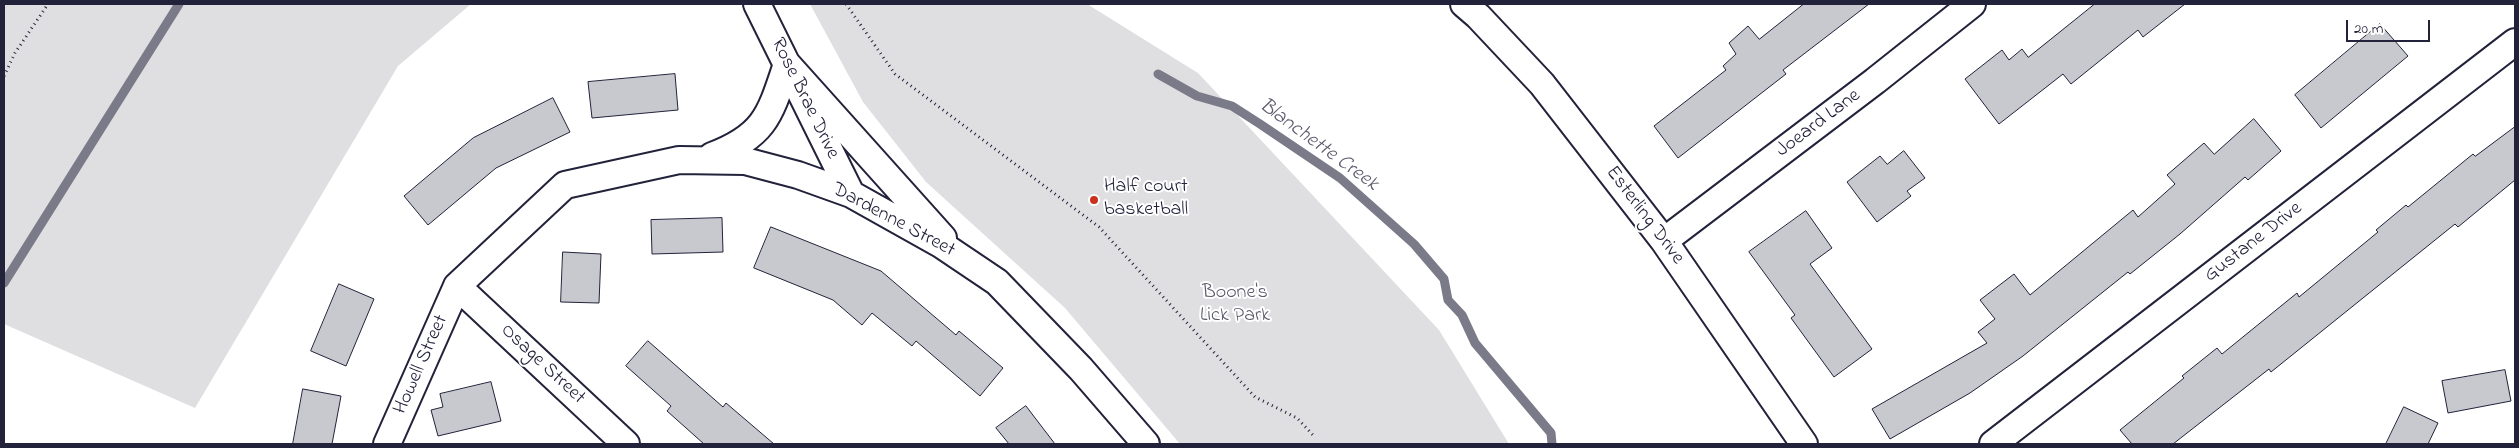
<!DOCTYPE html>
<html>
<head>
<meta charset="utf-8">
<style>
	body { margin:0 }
	#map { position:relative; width:2519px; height:448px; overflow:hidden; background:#fff; font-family:"Indie Flower",sans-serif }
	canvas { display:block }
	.frame { position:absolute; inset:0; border:5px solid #22223b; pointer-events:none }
	.scale { position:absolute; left:2346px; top:20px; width:84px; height:22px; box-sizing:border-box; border:2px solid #22223b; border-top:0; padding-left:6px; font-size:15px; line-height:18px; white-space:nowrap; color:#22223b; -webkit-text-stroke:4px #fff; paint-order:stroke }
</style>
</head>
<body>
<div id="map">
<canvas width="2519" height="448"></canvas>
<div class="frame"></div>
<div class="scale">20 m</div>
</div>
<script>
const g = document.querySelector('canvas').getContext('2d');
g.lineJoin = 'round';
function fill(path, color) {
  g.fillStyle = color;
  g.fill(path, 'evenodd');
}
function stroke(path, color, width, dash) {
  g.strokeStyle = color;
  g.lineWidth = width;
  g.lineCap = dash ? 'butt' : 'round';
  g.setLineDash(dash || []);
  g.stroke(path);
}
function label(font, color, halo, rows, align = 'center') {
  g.font = font + ' "Indie Flower",sans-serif';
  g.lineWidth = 4;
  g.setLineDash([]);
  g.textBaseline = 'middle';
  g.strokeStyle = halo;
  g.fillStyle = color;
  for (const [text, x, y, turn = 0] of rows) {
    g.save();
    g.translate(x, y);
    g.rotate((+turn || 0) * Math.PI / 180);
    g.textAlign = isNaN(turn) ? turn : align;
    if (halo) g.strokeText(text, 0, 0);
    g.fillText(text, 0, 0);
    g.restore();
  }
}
const green = new Path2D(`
	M 4,4 L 471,4 L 398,66 L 195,408 L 4,324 Z
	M 810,4 L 1087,4 L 1198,73 L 1439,330 L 1509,444 L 1180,444 L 1065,308 L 926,182 L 863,102 Z`);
const stream = new Path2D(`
	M 1158,74 L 1197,96 L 1232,106 L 1260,124 L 1340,178 L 1414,244 L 1444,279 L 1448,300 L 1462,315 L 1475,343 L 1551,433 L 1552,444
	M 4,283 L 179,4`);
const building = new Path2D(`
	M 1804,4 L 1869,4 L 1783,70 L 1786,74 L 1678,158 L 1654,126 L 1726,70 L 1723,66 L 1736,54 L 1729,43 L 1748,26 L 1759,39 Z
	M 2095,4 L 2185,4 L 2143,37 L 2138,30 L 2071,84 L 2063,74 L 1999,124 L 1965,79 L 2002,50 L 2009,60 L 2022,49 L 2028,57 Z
	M 2380,24 L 2408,56 L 2321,128 L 2295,95 Z
	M 675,74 L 678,110 L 592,118 L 588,82 Z
	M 553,98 L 570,132 L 496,168 L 428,225 L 404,196 L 473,138 Z
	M 2254,119 L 2281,151 L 2248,180 L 2245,177 L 2180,234 L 2130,274 L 2128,272 L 2023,356 L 1970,393 L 1890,439 L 1872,409 L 1987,343 L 1978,332 L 1995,319 L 1980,300 L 2014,274 L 2030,295 L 2133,210 L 2138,217 L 2175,184 L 2167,175 L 2204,143 L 2214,154 Z
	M 2515,127 L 2515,180 L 2458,227 L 2455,224 L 2271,372 L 2269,369 L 2173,444 L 2132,444 L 2120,430 L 2184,378 L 2182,376 L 2217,348 L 2222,354 L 2297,293 L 2299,297 L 2378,232 L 2376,230 L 2406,205 L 2408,207 L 2473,154 L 2475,156 Z
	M 1904,151 L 1925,178 L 1907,191 L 1911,196 L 1877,222 L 1847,182 L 1880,156 L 1887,164 Z
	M 1806,211 L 1832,248 L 1810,264 L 1872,349 L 1834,377 L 1791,318 L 1795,315 L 1749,252 Z
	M 722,218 L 723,252 L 652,254 L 651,220 Z
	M 771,227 L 881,271 L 956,335 L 959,331 L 1003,368 L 980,396 L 916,341 L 912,346 L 872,313 L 862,325 L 833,300 L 754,268 Z
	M 563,252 L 601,254 L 599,303 L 561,302 Z
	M 339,284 L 374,299 L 346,366 L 311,351 Z
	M 648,341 L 723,407 L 726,403 L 774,444 L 704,444 L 667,411 L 671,406 L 626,366 Z
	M 2505,370 L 2511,401 L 2448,413 L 2442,381 Z
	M 491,382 L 501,421 L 438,436 L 431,410 L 443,407 L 440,394 Z
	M 303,389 L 341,396 L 332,444 L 293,444 Z
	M 1026,406 L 1055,444 L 1009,444 L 996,428 Z
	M 2404,407 L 2438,423 L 2428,444 L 2386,444 Z`);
const path = new Path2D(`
	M 846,4 L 895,74 L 1099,227 L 1255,397 L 1297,418 L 1313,435
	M 4,76 L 15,53 L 48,4`);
const street = new Path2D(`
	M 757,4 L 851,194
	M 1464,4 L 1478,16 L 1542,84 L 1664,241 L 1804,444
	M 712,156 C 765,136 770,115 787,64 L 943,238
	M 1664,241 L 1875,81 L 1972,4
	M 457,286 L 626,444
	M 387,444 L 457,286 L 565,185 L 679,160 L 745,161 L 798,175 L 851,194 L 942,245 L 997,282 L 1081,369 L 1146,444
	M 1993,444 L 2515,42`);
const markers = [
	[1094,200,5,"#c8321e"]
];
const streetNames = [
	["Rose Brae Drive",804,99,64],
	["Joeard Lane",1819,124,-37],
	["Esterling Drive",1644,216,53],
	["Dardenne Street",893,221,28],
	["Gustane Drive",2254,243,-38],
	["Howell Street",422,365,-66],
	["Osage Street",542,365,43]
];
const poiNames = [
	["Half court",1104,188],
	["basketball",1104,211]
];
const parkNames = [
	["Boone's",1235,294],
	["Lick Park",1235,317]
];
const waterNames = [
	["Blanchette Creek",1318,146,36]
];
fill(green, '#dfdfe2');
stroke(stream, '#7a7a88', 9);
fill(building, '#c8c8cf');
stroke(building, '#22223b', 1);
stroke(street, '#22223b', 30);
stroke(path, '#22223b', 3, [1, 4]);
stroke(street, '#fff', 26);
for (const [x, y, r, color] of markers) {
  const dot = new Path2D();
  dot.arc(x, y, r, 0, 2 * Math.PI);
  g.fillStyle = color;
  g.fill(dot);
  stroke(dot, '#fff', 2);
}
label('20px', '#22223b', '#fff', streetNames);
label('20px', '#22223b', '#fff', poiNames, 'left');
label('20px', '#5b5b6d', '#fff', parkNames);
label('italic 21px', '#5c5c6f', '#fff', waterNames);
</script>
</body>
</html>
